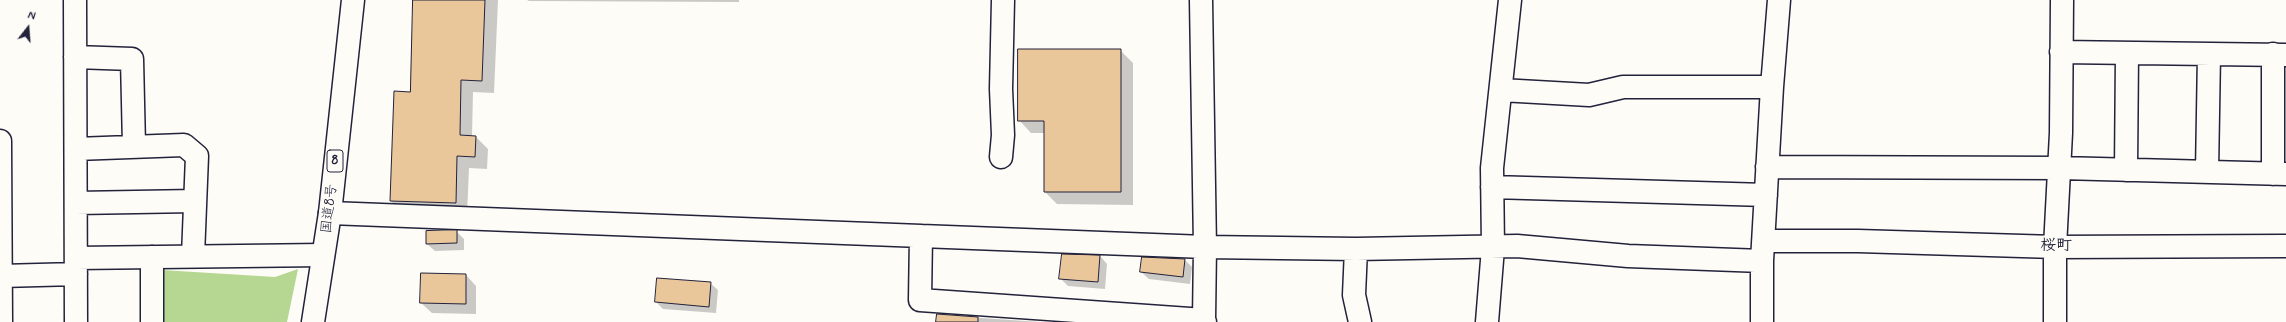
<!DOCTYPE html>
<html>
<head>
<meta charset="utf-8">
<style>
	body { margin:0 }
	#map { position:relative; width:2286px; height:322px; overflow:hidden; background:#fdfcf7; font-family:Mynerve,sans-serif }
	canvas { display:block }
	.north { position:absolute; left:8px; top:8px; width:40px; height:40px; -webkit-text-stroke:3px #fdfcf7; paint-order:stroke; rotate:17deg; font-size:11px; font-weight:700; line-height:16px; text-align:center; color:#22223b }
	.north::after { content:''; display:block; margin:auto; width:14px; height:18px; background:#22223b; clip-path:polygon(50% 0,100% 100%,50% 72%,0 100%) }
</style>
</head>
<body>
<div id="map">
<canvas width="2286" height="322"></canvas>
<div class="north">N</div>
</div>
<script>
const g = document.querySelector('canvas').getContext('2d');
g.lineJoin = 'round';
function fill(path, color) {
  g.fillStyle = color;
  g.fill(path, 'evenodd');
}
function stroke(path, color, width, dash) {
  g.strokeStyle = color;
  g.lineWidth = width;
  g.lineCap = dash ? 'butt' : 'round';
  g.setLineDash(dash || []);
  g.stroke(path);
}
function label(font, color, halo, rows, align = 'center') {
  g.font = font + ' Mynerve,"Klee One",sans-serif';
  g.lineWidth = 3.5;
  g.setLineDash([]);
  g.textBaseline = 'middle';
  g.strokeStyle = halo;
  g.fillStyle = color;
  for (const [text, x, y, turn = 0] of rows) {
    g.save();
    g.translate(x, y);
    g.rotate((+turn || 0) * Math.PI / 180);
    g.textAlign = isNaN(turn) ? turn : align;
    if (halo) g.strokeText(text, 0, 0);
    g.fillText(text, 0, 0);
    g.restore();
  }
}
const green = new Path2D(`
	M 298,269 L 287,322 L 159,322 L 162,270 L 275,277 Z`);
const shadow = new Path2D(`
	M 414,0 L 498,0 L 494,93 L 473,92 L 472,136 L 476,137 L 488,149 L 487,169 L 469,168 L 467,215 L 403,213 L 391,201 L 411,93 Z
	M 527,0 L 739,0 L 739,2 L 529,1 Z
	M 1120,50 L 1133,63 L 1133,205 L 1057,204 L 1045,192 L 1045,133 L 1031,133 L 1019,120 Z
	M 456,231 L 464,239 L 464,250 L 435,251 L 427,244 Z
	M 1100,256 L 1107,264 L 1105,289 L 1068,286 L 1060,278 Z
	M 1185,260 L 1192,267 L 1190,284 L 1149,279 L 1141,272 Z
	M 466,275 L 476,286 L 476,314 L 432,313 L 421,303 Z
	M 710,283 L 718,290 L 716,313 L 663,309 L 656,302 Z
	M 938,315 L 1040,322 L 937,322 Z`);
const building = new Path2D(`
	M 413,0 L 485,0 L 482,81 L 461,80 L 460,135 L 476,136 L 475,157 L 457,156 L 456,203 L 390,201 L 394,91 L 410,92 Z
	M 1018,49 L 1121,49 L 1121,192 L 1044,192 L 1044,121 L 1018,121 Z
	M 457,230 L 457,243 L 426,244 L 426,231 Z
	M 1062,254 L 1100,255 L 1098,282 L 1059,279 Z
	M 1142,257 L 1185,259 L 1183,277 L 1140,272 Z
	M 421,273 L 466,274 L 466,304 L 420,303 Z
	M 657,278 L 711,282 L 709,307 L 655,302 Z
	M 937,314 L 978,317 L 978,322 L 936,322 Z`);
const minor = new Path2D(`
	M 75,0 L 76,322
	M 1201,0 L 1205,247 L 1356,249 L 1517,246 L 1628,256 L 1762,261 L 1772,87 L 1779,0
	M 2061,52 L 2286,55
	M 75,57 L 132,59 L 134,146
	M 1501,90 L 1589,95 L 1623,87 L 1772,87
	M 0,141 L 1,322
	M 76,149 L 184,145 L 197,156 L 193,256
	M 1001,157 L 1003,135 L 1001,89 L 1003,0
	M 1767,167 L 2061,168 L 2286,174
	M 2126,170 L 2127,53
	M 2207,172 L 2209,54
	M 2273,174 L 2273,54
	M 1492,187 L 1766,195
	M 76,203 L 195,201
	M 330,213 L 921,236 L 920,300 L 1204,320 L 1205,322
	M 921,236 L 1205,247 L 1204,320
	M 1764,241 L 1858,241 L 2055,247 L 2286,246
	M 1356,249 L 1354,295 L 1360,322
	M 152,257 L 152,322
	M 76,258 L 323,255
	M 1,276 L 76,274
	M 1487,322 L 1493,248 L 1492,168 L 1510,0
	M 1762,322 L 1762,261
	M 2055,322 L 2055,247 L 2061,133 L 2062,0`);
const highway = new Path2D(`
	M 313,322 L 330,213 L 353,0`);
const shields = [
	[335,161,16]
];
const shieldNames = [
	["8",335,161]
];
const streetNames = [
	["国道8号",330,209,-83]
];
const quarterNames = [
	["桜町",2056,247]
];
fill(green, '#b5d791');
fill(shadow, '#0003');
fill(building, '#eac69b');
stroke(building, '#22223b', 1);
stroke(minor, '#22223b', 25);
stroke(highway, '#22223b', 25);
stroke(minor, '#fdfcf7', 22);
stroke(highway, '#fdfcf7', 22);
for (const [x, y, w] of shields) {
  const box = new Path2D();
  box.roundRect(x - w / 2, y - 11, w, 22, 3);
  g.fillStyle = '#fdfcf7';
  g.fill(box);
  stroke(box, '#22223b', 1);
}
label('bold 13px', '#22223b', null, shieldNames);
label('14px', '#22223b', '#fdfcf7', streetNames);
label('bold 16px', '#22223b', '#fdfcf7', quarterNames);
</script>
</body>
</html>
